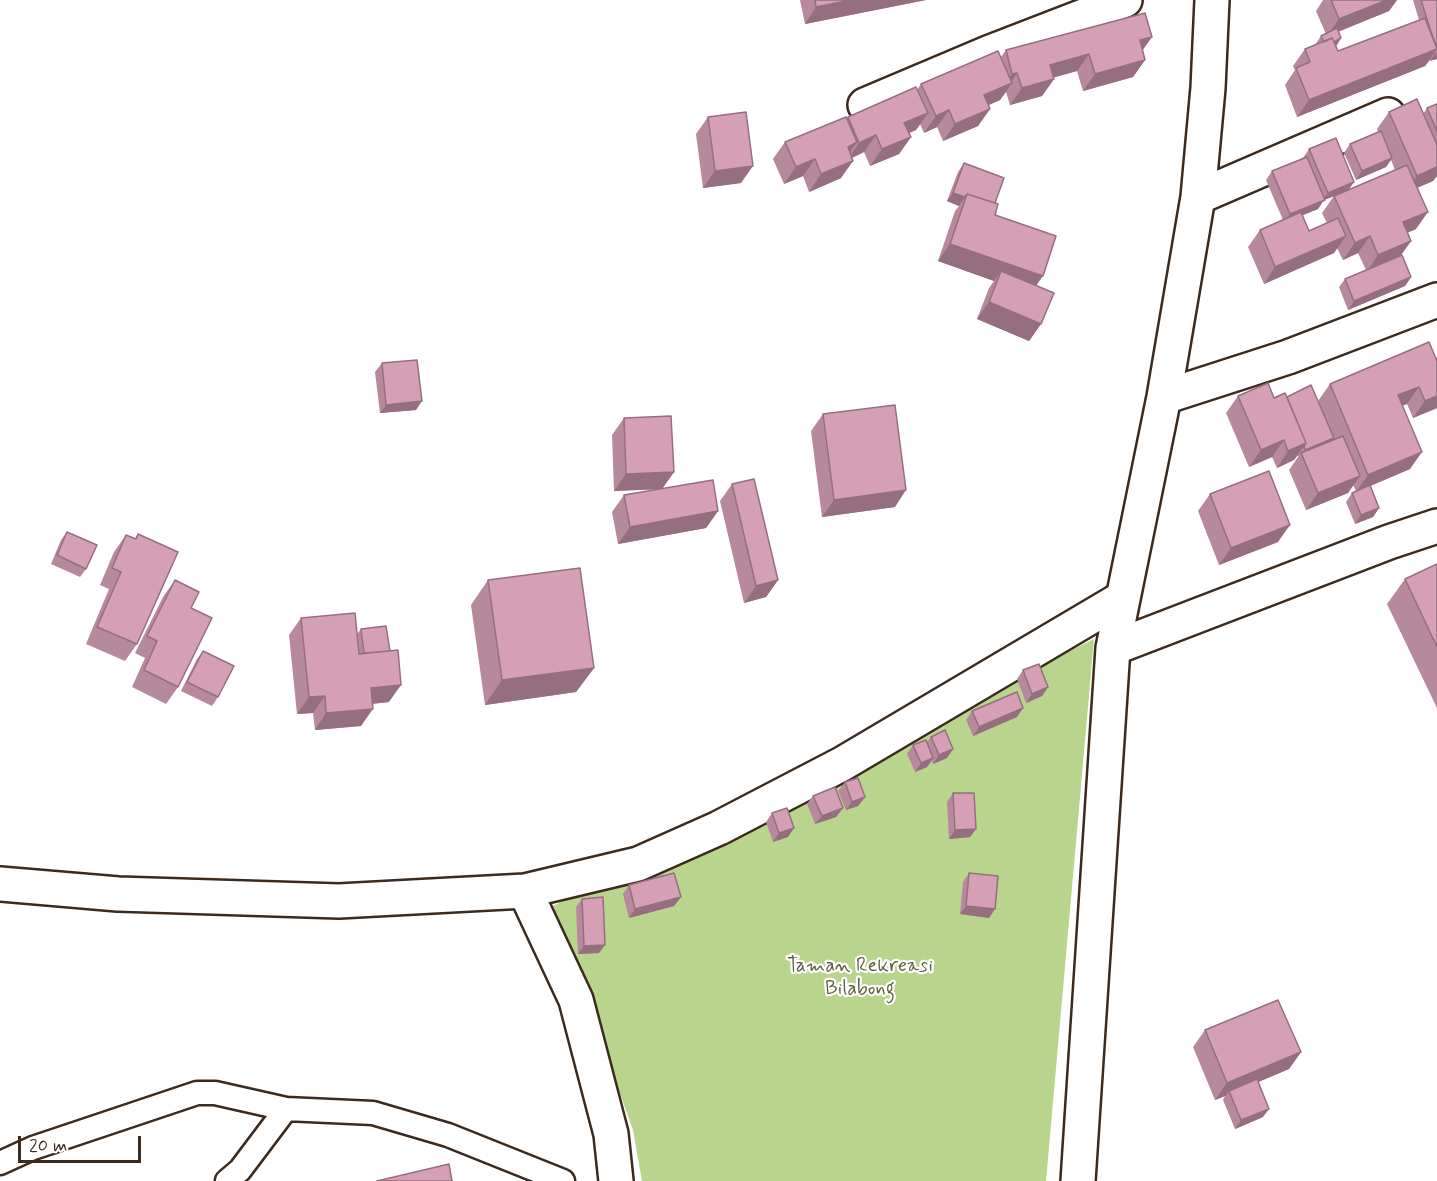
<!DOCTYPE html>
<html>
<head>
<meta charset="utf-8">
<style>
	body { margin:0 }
	#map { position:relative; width:1437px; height:1181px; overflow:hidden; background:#fff; font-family:Mynerve,sans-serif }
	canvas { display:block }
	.scale { position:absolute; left:18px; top:1136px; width:123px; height:27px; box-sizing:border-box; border:3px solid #3b2a1e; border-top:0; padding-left:8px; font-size:18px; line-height:21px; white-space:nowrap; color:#3b2a1e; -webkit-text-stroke:4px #fff; paint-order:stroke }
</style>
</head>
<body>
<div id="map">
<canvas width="1437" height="1181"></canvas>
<div class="scale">20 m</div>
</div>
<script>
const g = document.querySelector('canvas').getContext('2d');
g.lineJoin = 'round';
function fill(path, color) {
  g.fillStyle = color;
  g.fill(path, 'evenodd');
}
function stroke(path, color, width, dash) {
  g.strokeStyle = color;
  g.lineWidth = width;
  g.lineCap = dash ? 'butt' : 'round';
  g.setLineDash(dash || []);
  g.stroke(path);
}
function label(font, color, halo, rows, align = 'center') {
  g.font = font + ' Mynerve,sans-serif';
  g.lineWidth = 4.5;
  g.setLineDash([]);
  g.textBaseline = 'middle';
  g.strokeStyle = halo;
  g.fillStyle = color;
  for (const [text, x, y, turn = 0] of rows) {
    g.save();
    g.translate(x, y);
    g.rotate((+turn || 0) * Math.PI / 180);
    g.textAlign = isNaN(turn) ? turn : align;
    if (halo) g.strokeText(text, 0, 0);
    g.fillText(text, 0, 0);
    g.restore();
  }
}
const green = new Path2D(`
	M 1094,639 L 1046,1181 L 642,1181 L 633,1130 L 553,906 Z`);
const service = new Path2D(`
	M 286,1109 L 373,1113 L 448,1135 L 563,1181
	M 0,1163 L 33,1148 L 197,1093 L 215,1093 L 286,1109 L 240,1170 L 227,1181`);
const minor = new Path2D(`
	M 865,105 L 988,53 L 1125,0
	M 1198,197 L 1388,115
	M 1164,397 L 1288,357 L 1437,300
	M 1113,648 L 1389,542 L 1437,526
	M 0,884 L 118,894 L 339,901 L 525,891 L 638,864 L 719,828 L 842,764 L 1121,599
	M 525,891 L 576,1000 L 611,1134 L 616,1181
	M 1078,1181 L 1113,648 L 1164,397 L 1198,197 L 1208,88 L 1212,0`);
const wall = new Path2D(`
	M 800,0 L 926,0 L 805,24 Z
	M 1323,0 L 1397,0 L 1389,11 L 1338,32 L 1341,38 L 1336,47 L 1338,51 L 1419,20 L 1413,0 L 1437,0 L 1437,59 L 1430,60 L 1425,66 L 1297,117 L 1285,85 L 1295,70 L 1293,66 L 1305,49 L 1315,45 L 1321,36 L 1326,34 L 1316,11 Z
	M 1006,50 L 1142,50 L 1145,60 L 1133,77 L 1083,91 L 1077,71 L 1054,77 L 1054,79 L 1042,96 L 1010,105 L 1006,92 L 1000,100 L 989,105 L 990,109 L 978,126 L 943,141 L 937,127 L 924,133 L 920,124 L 916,130 L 909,133 L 911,137 L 899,154 L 870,166 L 864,152 L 852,158 L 841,178 L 809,192 L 803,176 L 784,184 L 773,159 L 785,142 L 917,90 L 921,84 L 1001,57 Z
	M 1437,104 L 1437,176 L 1433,181 L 1417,188 L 1416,229 L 1407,233 L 1411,241 L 1401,255 L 1411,277 L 1405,286 L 1348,310 L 1339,287 L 1345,279 L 1366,270 L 1358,253 L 1343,260 L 1337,248 L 1334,253 L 1264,284 L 1248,247 L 1260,230 L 1283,220 L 1266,180 L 1272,171 L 1303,158 L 1309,149 L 1348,190 L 1395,170 L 1391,160 L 1386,167 L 1356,180 L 1344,153 L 1350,144 L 1378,132 L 1377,129 L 1389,112 L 1423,114 L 1427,108 ZM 1334,196 L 1322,213 L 1327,223 L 1309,231 L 1302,215 L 1318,209 L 1324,200 Z
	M 708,117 L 741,183 L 703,188 L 696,134 Z
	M 964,163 L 995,203 L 995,215 L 1036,285 L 1041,324 L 1029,341 L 977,319 L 989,288 L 994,281 L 938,261 L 955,211 L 959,206 L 947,201 L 958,172 Z
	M 1437,357 L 1437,408 L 1413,418 L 1407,404 L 1402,406 L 1410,469 L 1370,486 L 1379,508 L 1373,517 L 1355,524 L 1346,502 L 1352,493 L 1356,491 L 1353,485 L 1348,493 L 1306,510 L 1289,470 L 1298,457 L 1298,455 L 1294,460 L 1277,468 L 1272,457 L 1249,467 L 1226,413 L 1238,396 L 1274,398 L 1287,397 L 1318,401 L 1330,384 Z
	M 382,363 L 416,410 L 380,413 L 375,372 Z
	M 823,414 L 895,507 L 822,517 L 811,431 Z
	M 624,418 L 674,472 L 662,489 L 718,511 L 706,528 L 618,544 L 612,512 L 624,495 L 660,489 L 614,491 L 612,435 Z
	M 732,484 L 778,580 L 766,597 L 744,603 L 720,501 Z
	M 1210,494 L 1278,542 L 1219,565 L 1198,511 Z
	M 67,532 L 86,569 L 80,577 L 51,564 L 61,540 Z
	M 138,534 L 137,644 L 125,661 L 86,644 L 109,589 L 100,585 L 114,552 L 126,535 L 135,539 Z
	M 1437,564 L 1437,708 L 1387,604 L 1405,579 Z
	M 175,580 L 191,608 L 178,687 L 166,704 L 132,687 L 145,658 L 135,653 L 163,597 Z
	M 488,580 L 594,668 L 576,692 L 485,705 L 471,605 Z
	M 301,618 L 357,634 L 361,629 L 389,702 L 372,704 L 361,726 L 315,730 L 313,713 L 297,714 L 289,635 Z
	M 203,651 L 218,697 L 212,706 L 181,691 L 197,659 Z
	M 1023,670 L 1048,687 L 1042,696 L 1026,703 L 1017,679 Z
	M 972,711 L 1017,717 L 973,736 L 966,720 Z
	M 931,737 L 953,749 L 947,758 L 933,764 L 932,761 L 927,767 L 915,772 L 907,754 L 913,745 L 927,742 Z
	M 845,782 L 865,797 L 858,806 L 846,810 L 838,791 Z
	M 953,793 L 976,829 L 970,837 L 949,839 L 947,802 Z
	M 813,796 L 843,808 L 836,817 L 815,824 L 807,804 Z
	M 772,813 L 788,837 L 773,842 L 766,822 Z
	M 969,873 L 989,918 L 960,914 L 963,882 Z
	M 629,885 L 681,897 L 674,906 L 629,918 L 623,894 Z
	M 582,899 L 599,953 L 578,954 L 576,907 Z
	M 1205,1030 L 1301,1052 L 1289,1069 L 1258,1082 L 1263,1117 L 1235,1129 L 1223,1100 L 1225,1096 L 1215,1100 L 1193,1047 Z`);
const shadedWall = new Path2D(`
	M 851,0 L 926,0 L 805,24 L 816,7 Z
	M 1387,0 L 1397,0 L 1389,11 L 1327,36 L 1339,19 Z
	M 1152,37 L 1140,54 L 1140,40 Z
	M 1341,38 L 1335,47 L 1325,46 Z
	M 1437,49 L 1425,66 L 1297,117 L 1309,100 Z
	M 1436,52 L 1437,59 L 1430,61 Z
	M 1089,54 L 1077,71 L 1038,82 L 1050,65 Z
	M 1145,60 L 1133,77 L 1083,91 L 1095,74 Z
	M 1017,73 L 1010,84 L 1012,83 L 1000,100 L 972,112 L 984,95 L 1003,87 L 1012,74 Z
	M 1054,79 L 1042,96 L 1010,105 L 1022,88 Z
	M 990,109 L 978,126 L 943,141 L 955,124 Z
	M 949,110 L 937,127 L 924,133 L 936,116 Z
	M 928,113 L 916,130 L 892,140 L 904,123 Z
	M 876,135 L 864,152 L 847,160 L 859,143 Z
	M 911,137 L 899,154 L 870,166 L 882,149 Z
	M 857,142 L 845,159 L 848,147 Z
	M 1392,158 L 1386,167 L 1356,180 L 1362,171 Z
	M 815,159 L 803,176 L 784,184 L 796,167 Z
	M 853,161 L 841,178 L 809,192 L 821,174 Z
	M 753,166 L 741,183 L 703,188 L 715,171 Z
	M 1437,167 L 1437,176 L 1433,181 L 1405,193 L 1417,176 Z
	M 1354,182 L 1348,191 L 1324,200 L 1318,209 L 1284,223 L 1290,214 L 1322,201 L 1328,193 Z
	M 953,193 L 965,197 L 959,206 L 947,201 Z
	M 1428,212 L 1416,229 L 1391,239 L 1403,222 Z
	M 1346,236 L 1334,253 L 1264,284 L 1275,267 Z
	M 1370,236 L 1358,253 L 1343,260 L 1355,243 Z
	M 1411,241 L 1399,258 L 1367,272 L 1378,255 Z
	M 950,244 L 1043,276 L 1031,293 L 1001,271 L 994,281 L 938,261 Z
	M 1411,277 L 1405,286 L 1348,310 L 1354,301 Z
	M 989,302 L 1041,324 L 1029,341 L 977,319 Z
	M 1419,387 L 1407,404 L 1386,412 L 1398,395 Z
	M 1437,396 L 1437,408 L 1413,418 L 1425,401 Z
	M 422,401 L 416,410 L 380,413 L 386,405 Z
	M 1284,440 L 1272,457 L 1249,467 L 1261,450 Z
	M 1306,443 L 1294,460 L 1277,468 L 1288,451 Z
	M 1422,452 L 1410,469 L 1356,492 L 1368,475 Z
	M 674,472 L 662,489 L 614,491 L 626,474 Z
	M 1360,476 L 1348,493 L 1306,510 L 1318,493 Z
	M 906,490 L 895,507 L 822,517 L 834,500 Z
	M 1379,508 L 1373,517 L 1355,524 L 1361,515 Z
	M 718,511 L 706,528 L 618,544 L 630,527 Z
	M 1290,525 L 1278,542 L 1219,565 L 1231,548 Z
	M 778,580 L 766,597 L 744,603 L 756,586 Z
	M 594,668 L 576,692 L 485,705 L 502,680 Z
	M 401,685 L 389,702 L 359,705 L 371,688 Z
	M 1048,687 L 1042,696 L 1026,703 L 1032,694 Z
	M 325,696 L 313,713 L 297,714 L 309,697 Z
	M 1023,708 L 1017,717 L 973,736 L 979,727 Z
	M 373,709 L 361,726 L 315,730 L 326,713 Z
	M 953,749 L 947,758 L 933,764 L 939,755 Z
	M 933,758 L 927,767 L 915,772 L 921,763 Z
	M 865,797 L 858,806 L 846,810 L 852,802 Z
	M 843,808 L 836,817 L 815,824 L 822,816 Z
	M 794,828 L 788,837 L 773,842 L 779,833 Z
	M 976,829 L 970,837 L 949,839 L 955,830 Z
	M 681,897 L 674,906 L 629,918 L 635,909 Z
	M 966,906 L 995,909 L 989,918 L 960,914 Z
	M 605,945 L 599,953 L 578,954 L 584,946 Z
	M 1301,1052 L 1289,1069 L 1230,1094 L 1229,1091 L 1225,1096 L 1215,1100 L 1227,1083 Z
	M 1269,1109 L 1263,1117 L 1235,1129 L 1241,1120 Z`);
const building = new Path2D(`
	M 815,0 L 851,0 L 816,7 Z
	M 1331,0 L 1387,0 L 1339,19 Z
	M 1421,0 L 1437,0 L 1437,48 L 1430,29 Z
	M 1145,13 L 1152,37 L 1140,40 L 1145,60 L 1095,74 L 1089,54 L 1050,65 L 1054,79 L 1022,88 L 1017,73 L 1012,74 L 1006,50 Z
	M 1425,18 L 1437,49 L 1309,100 L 1296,68 L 1310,62 L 1305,49 L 1332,38 L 1338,51 Z
	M 1337,28 L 1341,38 L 1334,42 L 1332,38 L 1324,42 L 1321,36 Z
	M 998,51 L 1012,83 L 984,95 L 990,109 L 955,124 L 949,110 L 936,116 L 921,84 Z
	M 916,87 L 928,113 L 904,123 L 911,137 L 882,149 L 876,135 L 859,143 L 848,117 Z
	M 1417,99 L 1437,145 L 1437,167 L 1417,176 L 1389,112 Z
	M 1437,104 L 1437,131 L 1427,108 Z
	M 746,112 L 753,166 L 715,171 L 708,117 Z
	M 846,117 L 857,142 L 848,147 L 853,161 L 821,174 L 815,159 L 796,167 L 785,142 Z
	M 1381,131 L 1392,158 L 1362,171 L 1350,144 Z
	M 1336,138 L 1354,182 L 1328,193 L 1309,149 Z
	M 1307,157 L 1325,200 L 1290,214 L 1272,171 Z
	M 964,163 L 1004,178 L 995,203 L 967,194 L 965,197 L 953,193 Z
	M 1407,165 L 1428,212 L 1403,222 L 1411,241 L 1378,255 L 1370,236 L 1355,243 L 1334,196 Z
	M 967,194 L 998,204 L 995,215 L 1056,236 L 1043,276 L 950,244 Z
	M 1301,212 L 1309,231 L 1338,218 L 1346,236 L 1275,267 L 1260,230 Z
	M 1402,255 L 1411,277 L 1354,301 L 1345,279 Z
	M 1001,271 L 1054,293 L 1041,324 L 989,302 Z
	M 1429,342 L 1437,361 L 1437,396 L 1425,401 L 1419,387 L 1398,395 L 1422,452 L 1368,475 L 1330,384 Z
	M 417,360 L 422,401 L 386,405 L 382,363 Z
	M 1268,383 L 1274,398 L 1285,393 L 1306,443 L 1288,451 L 1284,440 L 1261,450 L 1238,396 Z
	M 1311,385 L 1334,438 L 1305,450 L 1304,447 L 1306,443 L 1287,397 Z
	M 895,405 L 906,490 L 834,500 L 823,414 Z
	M 671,416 L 674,472 L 626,474 L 624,418 Z
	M 1343,436 L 1360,476 L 1318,493 L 1301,453 Z
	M 1269,471 L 1290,525 L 1231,548 L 1210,494 Z
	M 754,479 L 778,580 L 756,586 L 732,484 Z
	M 713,480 L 718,511 L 630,527 L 624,495 Z
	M 1370,485 L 1379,508 L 1361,515 L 1352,493 Z
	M 67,532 L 97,545 L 86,569 L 57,555 Z
	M 138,534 L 178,552 L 137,644 L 97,627 L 121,572 L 112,568 L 126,535 L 136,539 Z
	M 1437,564 L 1437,647 L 1405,579 Z
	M 580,568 L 594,668 L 502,680 L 488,580 Z
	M 175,580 L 199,592 L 191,608 L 212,618 L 178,687 L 144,670 L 157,641 L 147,636 Z
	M 355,613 L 359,654 L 398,650 L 401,685 L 371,688 L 373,709 L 326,713 L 325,696 L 309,697 L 301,618 Z
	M 386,626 L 390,651 L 364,653 L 361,629 Z
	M 203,651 L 234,666 L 218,697 L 187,682 Z
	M 1039,664 L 1048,687 L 1032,694 L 1023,670 Z
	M 1017,692 L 1023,708 L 979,727 L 972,711 Z
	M 945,730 L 953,749 L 939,755 L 931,737 Z
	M 926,740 L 933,758 L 921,763 L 913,745 Z
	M 858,778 L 865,797 L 852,802 L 845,782 Z
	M 835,787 L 843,808 L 822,816 L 813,796 Z
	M 953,793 L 974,793 L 976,829 L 955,830 Z
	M 787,808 L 794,828 L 779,833 L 772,813 Z
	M 674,873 L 681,897 L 635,909 L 629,885 Z
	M 969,873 L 998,876 L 995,909 L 966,906 Z
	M 603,897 L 605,945 L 584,946 L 582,899 Z
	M 1278,1000 L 1301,1052 L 1227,1083 L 1205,1030 Z
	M 1257,1079 L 1269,1109 L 1241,1120 L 1229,1091 Z
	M 449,1164 L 452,1181 L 377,1181 Z`);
const parkNames = [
	["Taman Rekreasi",860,967],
	["Bilabong",860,990]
];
fill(green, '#b9d48c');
stroke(service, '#3b2a1e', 27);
stroke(minor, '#3b2a1e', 38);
stroke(service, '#fff', 22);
stroke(minor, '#fff', 33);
fill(wall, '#b7899d');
fill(shadedWall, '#956f7f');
fill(building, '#d59fb6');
stroke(building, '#956f7f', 1.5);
label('20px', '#615d3f', '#fff', parkNames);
</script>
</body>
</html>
